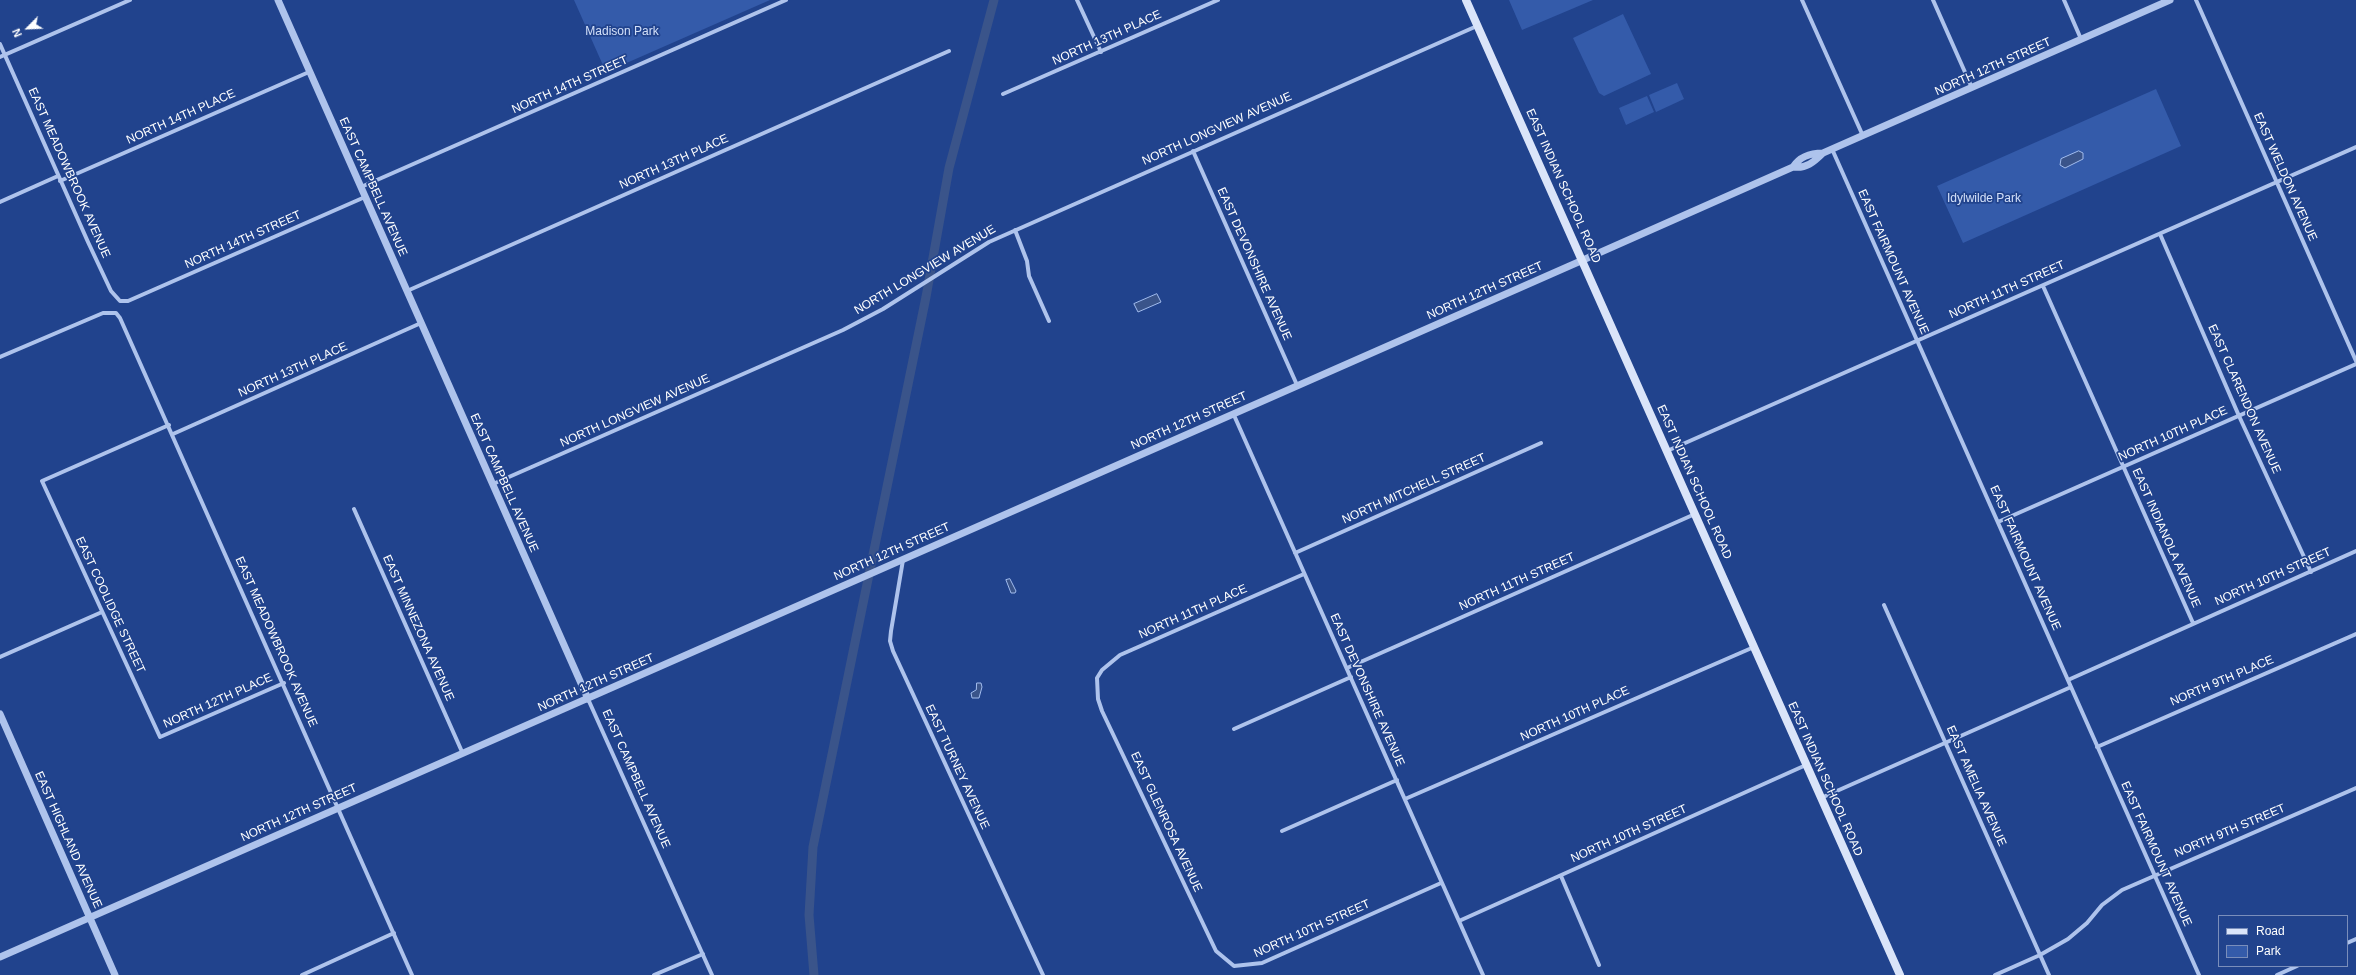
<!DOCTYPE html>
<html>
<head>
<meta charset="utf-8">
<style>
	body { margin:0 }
	#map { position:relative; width:2356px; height:975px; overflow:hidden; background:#21438d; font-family:Arial,sans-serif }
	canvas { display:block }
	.legend { position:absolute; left:2218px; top:915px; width:130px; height:52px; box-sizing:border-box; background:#21438d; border:1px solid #7a8ebb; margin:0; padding:5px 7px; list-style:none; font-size:12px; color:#fff }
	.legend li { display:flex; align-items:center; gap:8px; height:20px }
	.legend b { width:20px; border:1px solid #7a8ebb }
	.north { position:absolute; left:8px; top:8px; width:40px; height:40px; -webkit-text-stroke:3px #21438d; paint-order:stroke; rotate:246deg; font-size:11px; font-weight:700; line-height:16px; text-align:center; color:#fff }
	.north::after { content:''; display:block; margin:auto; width:14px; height:18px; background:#fff; clip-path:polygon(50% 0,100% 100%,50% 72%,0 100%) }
</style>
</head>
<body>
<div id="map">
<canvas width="2356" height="975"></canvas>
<ul class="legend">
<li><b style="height:5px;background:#dae4f9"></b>Road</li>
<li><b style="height:11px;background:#345baa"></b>Park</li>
</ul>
<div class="north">N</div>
</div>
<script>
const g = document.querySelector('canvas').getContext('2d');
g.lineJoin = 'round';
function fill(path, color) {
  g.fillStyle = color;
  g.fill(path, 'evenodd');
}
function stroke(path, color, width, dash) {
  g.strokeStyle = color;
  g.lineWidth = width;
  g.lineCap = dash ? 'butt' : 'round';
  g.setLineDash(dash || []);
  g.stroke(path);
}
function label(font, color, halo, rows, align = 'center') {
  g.font = font + ' Arial,sans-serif';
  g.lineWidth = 3.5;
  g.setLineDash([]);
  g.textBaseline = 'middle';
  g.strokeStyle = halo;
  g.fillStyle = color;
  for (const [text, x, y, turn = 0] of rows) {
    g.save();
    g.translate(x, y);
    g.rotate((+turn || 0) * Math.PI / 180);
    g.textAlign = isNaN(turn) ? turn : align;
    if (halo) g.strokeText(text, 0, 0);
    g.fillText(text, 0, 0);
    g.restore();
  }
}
const green = new Path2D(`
	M 574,0 L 770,0 L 606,72 Z
	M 1509,0 L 1593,0 L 1522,30 Z
	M 1623,14 L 1651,74 L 1604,96 L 1599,93 L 1573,38 Z
	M 1677,83 L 1684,99 L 1656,112 L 1649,95 Z
	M 2156,89 L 2181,146 L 1963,243 L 1937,186 Z
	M 1647,96 L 1654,112 L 1626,125 L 1619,108 Z`);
const water = new Path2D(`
	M 2079,151 L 2083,153 L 2083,159 L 2065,168 L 2060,165 L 2061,159 Z
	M 1157,294 L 1161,302 L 1138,312 L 1134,304 Z
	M 1010,579 L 1016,591 L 1015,593 L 1011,593 L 1006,580 Z
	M 977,683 L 981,683 L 982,687 L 979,698 L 972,698 L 971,693 L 976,690 Z`);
const canal = new Path2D(`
	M 814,975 L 809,915 L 813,847 L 926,297 L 949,168 L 994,0`);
const minor = new Path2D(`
	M 1077,0 L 1101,52
	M 1802,0 L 1863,136
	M 1933,0 L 1972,88
	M 2064,0 L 2081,39
	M 2196,0 L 2356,361
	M 0,44 L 88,242 L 111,291 L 120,301 L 128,301 L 365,197
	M 0,57 L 130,0
	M 1003,94 L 1218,0
	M 1832,149 L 2199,975
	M 1193,151 L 1297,385
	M 60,181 L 309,72
	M 361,187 L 786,0
	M 0,202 L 58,176
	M 1015,230 L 1027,261 L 1029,276 L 1049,321
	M 2160,234 L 2239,416 L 2311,572
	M 2043,286 L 2193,623
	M 407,291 L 949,51
	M 0,357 L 103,313 L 116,313 L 120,318 L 412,975
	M 1233,413 L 1483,975
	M 169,425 L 42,481 L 160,737 L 284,683
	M 173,434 L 421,323
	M 1667,451 L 2356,147
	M 493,484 L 843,330 L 883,309 L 989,242 L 1477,26
	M 354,509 L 463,754
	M 1998,522 L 2356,364
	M 1295,553 L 1541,443
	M 903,560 L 891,631 L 890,641 L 893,651 L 1043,975
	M 1304,574 L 1120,655 L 1102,670 L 1097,678 L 1098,699 L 1102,711 L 1216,951 L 1234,966 L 1262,963 L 1441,883
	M 1884,605 L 2049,975
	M 0,657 L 102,612
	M 1347,668 L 1695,514
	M 2068,680 L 2356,551
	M 588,699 L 712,975
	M 1234,729 L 1351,677
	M 2097,747 L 2356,634
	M 1821,798 L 2071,687
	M 1405,799 L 1754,647
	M 1282,831 L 1397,780
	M 1561,876 L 1599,965
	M 1459,921 L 1806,765
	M 2347,943 L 2356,939
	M 302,975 L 394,933
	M 654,975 L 703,954
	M 1995,975 L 2040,955 L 2068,939 L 2087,923 L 2102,905 L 2122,890 L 2356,788
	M 2277,975 L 2297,966`);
const tertiary = new Path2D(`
	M 278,0 L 588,699
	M 1793,167 C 1806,169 1814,162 1823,153 L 2170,0
	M 0,714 L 115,975
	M 0,957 L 1583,260 L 1793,167 C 1800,156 1812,153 1823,153`);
const secondary = new Path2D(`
	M 1466,0 L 1900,975`);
const parkNames = [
	["Madison Park",622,32],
	["Idylwilde Park",1984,199]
];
const streetNames = [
	["NORTH 13TH PLACE",1107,38,-24],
	["NORTH 12TH STREET",1993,67,-24],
	["NORTH 14TH STREET",570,85,-24],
	["NORTH 14TH PLACE",181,117,-24],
	["NORTH LONGVIEW AVENUE",1217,129,-24],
	["NORTH 13TH PLACE",674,162,-24],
	["EAST MEADOWBROOK AVENUE",69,173,66],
	["EAST WELDON AVENUE",2285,177,66],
	["EAST INDIAN SCHOOL ROAD",1563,186,66],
	["EAST CAMPBELL AVENUE",373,187,66],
	["NORTH 14TH STREET",243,240,-24],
	["EAST FAIRMOUNT AVENUE",1893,262,66],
	["EAST DEVONSHIRE AVENUE",1254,264,66],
	["NORTH LONGVIEW AVENUE",925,270,-31],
	["NORTH 11TH STREET",2007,290,-24],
	["NORTH 12TH STREET",1485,291,-24],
	["NORTH 13TH PLACE",293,370,-24],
	["EAST CLARENDON AVENUE",2244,399,66],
	["NORTH LONGVIEW AVENUE",635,411,-24],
	["NORTH 12TH STREET",1189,421,-24],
	["NORTH 10TH PLACE",2173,434,-24],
	["EAST INDIAN SCHOOL ROAD",1694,482,66],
	["EAST CAMPBELL AVENUE",504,483,66],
	["NORTH MITCHELL STREET",1414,489,-24],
	["EAST INDIANOLA AVENUE",2166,538,66],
	["NORTH 12TH STREET",892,552,-24],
	["EAST FAIRMOUNT AVENUE",2025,558,66],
	["NORTH 10TH STREET",2273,577,-24],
	["NORTH 11TH STREET",1517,582,-24],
	["EAST COOLIDGE STREET",110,605,65],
	["NORTH 11TH PLACE",1193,612,-24],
	["EAST MINNEZONA AVENUE",418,628,66],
	["EAST MEADOWBROOK AVENUE",276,642,66],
	["NORTH 9TH PLACE",2222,681,-23],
	["NORTH 12TH STREET",596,683,-24],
	["EAST DEVONSHIRE AVENUE",1367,690,66],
	["NORTH 12TH PLACE",218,701,-24],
	["NORTH 10TH PLACE",1575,714,-24],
	["EAST TURNEY AVENUE",957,767,65],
	["EAST CAMPBELL AVENUE",636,779,66],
	["EAST INDIAN SCHOOL ROAD",1825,779,66],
	["EAST AMELIA AVENUE",1976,786,66],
	["NORTH 12TH STREET",299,813,-24],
	["EAST GLENROSA AVENUE",1166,822,65],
	["NORTH 9TH STREET",2230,831,-23],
	["NORTH 10TH STREET",1629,834,-24],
	["EAST HIGHLAND AVENUE",68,840,66],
	["EAST FAIRMOUNT AVENUE",2156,854,66],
	["NORTH 10TH STREET",1312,929,-24]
];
fill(green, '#345baa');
fill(water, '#3a548a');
stroke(water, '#a2bced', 1);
stroke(canal, '#3a548a', 9);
stroke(minor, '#aec3ec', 4);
stroke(tertiary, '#aec3ec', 7);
stroke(secondary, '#dae4f9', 8);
label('12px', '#d3e0f9', '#21438d', parkNames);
label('12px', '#fff', '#21438d', streetNames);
</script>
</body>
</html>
